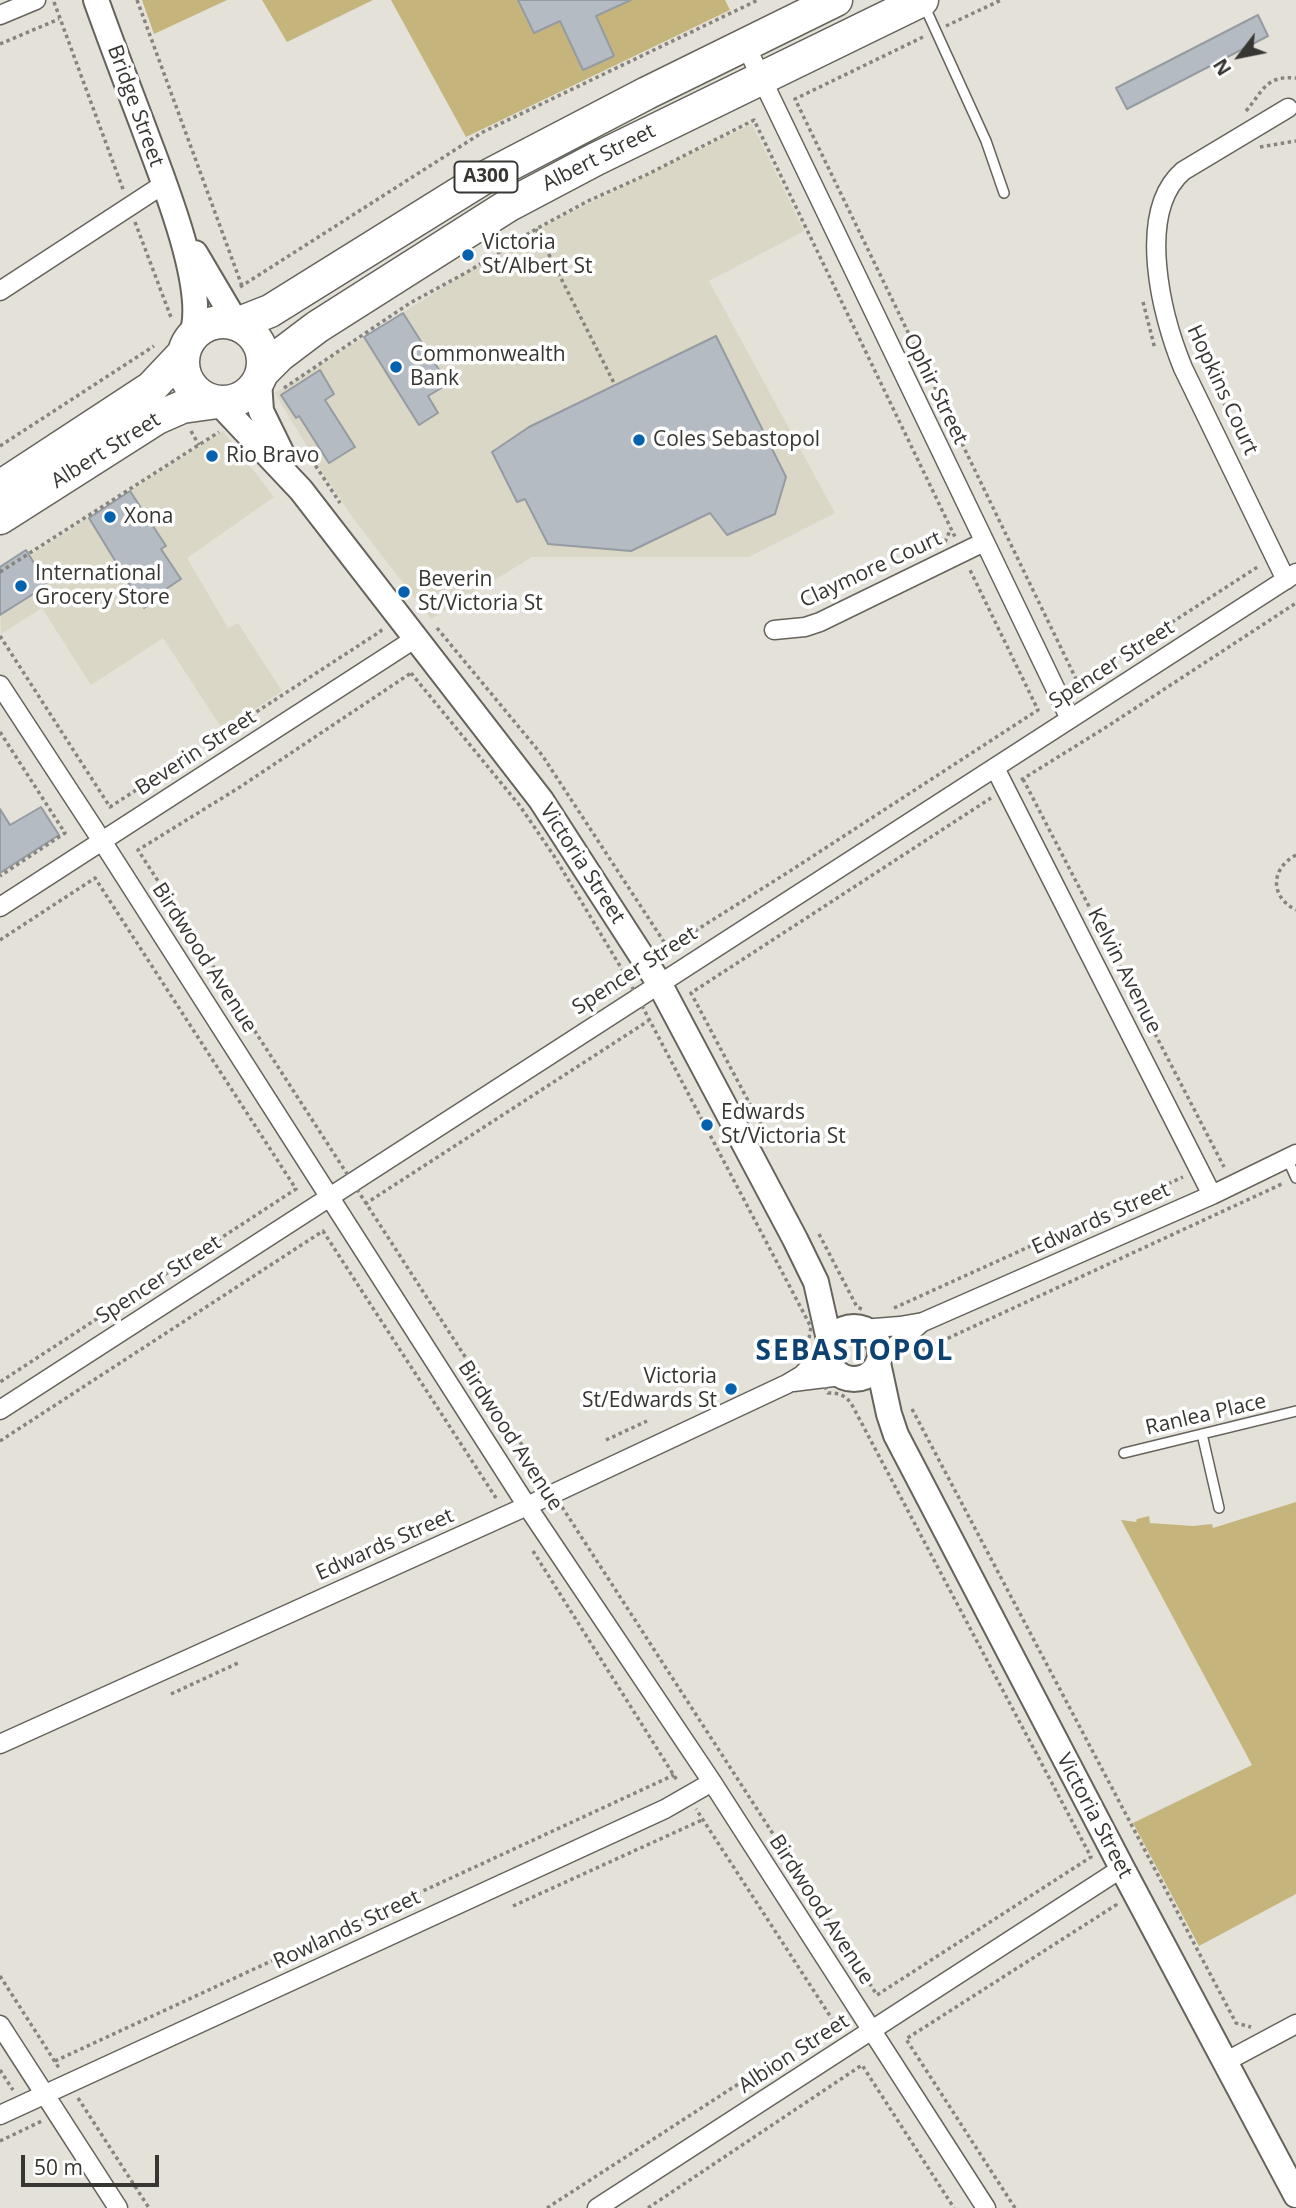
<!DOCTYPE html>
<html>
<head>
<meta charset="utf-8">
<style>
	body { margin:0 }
	#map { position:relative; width:1296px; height:2208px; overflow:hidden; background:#e3e1d8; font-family:"Open Sans",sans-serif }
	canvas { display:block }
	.north { position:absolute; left:1205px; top:21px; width:70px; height:70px; -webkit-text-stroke:5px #fff; paint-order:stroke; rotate:238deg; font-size:19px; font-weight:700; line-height:28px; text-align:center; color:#373632 }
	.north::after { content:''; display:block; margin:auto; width:24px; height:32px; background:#373632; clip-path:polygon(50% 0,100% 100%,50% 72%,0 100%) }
	.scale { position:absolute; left:21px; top:2155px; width:138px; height:32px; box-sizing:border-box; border:4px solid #373632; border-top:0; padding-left:9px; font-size:21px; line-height:24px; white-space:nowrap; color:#373632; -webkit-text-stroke:5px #fff; paint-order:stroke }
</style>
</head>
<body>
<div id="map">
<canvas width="1296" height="2208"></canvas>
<div class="north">N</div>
<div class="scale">50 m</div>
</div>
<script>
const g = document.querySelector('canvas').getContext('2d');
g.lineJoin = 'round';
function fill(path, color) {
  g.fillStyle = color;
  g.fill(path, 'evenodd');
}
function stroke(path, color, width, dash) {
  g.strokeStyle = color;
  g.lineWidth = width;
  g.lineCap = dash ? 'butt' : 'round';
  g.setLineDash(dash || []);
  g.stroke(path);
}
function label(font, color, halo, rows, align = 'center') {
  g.font = font + ' "Open Sans",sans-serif';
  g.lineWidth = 7;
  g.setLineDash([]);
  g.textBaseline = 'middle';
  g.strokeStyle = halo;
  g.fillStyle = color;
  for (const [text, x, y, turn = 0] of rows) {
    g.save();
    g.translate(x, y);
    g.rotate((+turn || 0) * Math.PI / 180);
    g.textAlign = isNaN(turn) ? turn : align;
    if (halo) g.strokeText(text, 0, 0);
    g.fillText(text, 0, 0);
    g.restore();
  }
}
const built = new Path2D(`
	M 752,124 L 804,231 L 709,281 L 835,513 L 749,557 L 532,557 L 431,619 L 353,518 L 324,475 L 275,393 L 469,271 L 561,217 Z
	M 223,431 L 274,497 L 187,558 L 228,628 L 238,623 L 282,691 L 223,730 L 163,638 L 91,685 L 42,608 L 1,634 L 0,575 Z`);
const green = new Path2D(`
	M 142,0 L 227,0 L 154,34 Z
	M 262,0 L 373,0 L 287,42 Z
	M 391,0 L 725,0 L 730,10 L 466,137 Z
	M 1296,1502 L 1296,1894 L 1199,1946 L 1133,1823 L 1252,1765 L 1121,1520 L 1136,1522 L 1137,1519 L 1149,1516 L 1150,1523 L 1193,1526 L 1212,1524 L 1213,1528 Z`);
const building = new Path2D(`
	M 518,0 L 631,0 L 596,16 L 614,56 L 583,70 L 560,21 L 534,33 Z
	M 1258,15 L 1268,36 L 1127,109 L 1116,88 Z
	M 403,313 L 448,384 L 428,396 L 438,413 L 419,425 L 364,337 Z
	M 716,336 L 786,477 L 775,514 L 727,535 L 710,513 L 631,551 L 548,544 L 525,499 L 517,502 L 492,452 L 529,427 Z
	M 320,370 L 334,394 L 325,400 L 355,447 L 329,463 L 299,416 L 296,418 L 281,395 Z
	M 130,491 L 166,546 L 161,549 L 181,579 L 157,595 L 159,598 L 144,608 L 89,518 Z
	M 26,550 L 46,583 L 37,589 L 38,591 L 0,615 L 0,567 Z
	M 41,807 L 59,835 L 0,873 L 0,809 L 10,825 Z`);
const path = new Path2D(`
	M 137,0 L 242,286
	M 54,2 L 124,192
	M 946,26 L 1001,0
	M 923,37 L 795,99 L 1078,683 L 1259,566
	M 0,44 L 59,19
	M 1246,111 C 1263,91 1266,75 1296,78
	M 1260,147 L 1296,141
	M 135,222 L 172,320
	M 536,229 L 614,383
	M 240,287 L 483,132 L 758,0
	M 1143,302 L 1155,349
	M 1207,373 L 1247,444
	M 284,388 L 410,303 L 469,271 L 536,229 L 588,201 L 648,174 L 754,120 L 956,539
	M 191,431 L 199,445
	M 0,446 L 154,346
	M 304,448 L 340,503
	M 945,542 L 951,528
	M 0,572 L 219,432
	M 437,628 L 542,755 L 668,948 L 790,871 L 1038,710 L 969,568
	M 0,636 L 110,807 L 381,631 L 378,627
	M 411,673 L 520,806 L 554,856 L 629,981 L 811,1327 L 807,1350 L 828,1393 C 839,1393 846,1395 852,1405 L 1091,1857 L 877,1995 L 138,850 L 240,787 Z
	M 0,732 L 65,833 L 0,876
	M 1023,779 L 1224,1167
	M 1021,780 L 1108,726 L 1296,603
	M 1296,855 C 1270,869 1270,897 1296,910
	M 0,940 L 95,878 L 296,1189 L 0,1382
	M 761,1125 L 691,993 L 991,798
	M 365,1204 L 648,1021
	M 819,1234 L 857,1307 L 864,1310
	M 894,1308 L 1183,1177
	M 916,1353 L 1284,1183
	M 912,1409 L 1236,2023 L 1251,2027
	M 606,1440 L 647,1421
	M 0,1441 L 323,1231 L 496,1498
	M 533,1551 L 678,1782
	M 171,1694 L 238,1663
	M 513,1906 L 702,1820
	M 0,1976 L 59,2068
	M 55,2061 L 674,1775
	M 0,2070 L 13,2090
	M 78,2098 L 149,2208
	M 0,2141 L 42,2121
	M 547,2208 L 834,2022 L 696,1809
	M 648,2208 L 862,2065 L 954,2208
	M 1015,2208 L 906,2039 L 1116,1905 L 1117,1908`);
const lane = new Path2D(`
	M 924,5 L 986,141 L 1004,193
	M 1287,1158 L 1296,1178
	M 1202,1434 L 1219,1508
	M 1124,1453 L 1296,1411`);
const street = new Path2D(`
	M 0,15 L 36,0
	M 745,44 L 1070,719
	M 0,291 L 164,184
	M 1286,580 L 1183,368 C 1162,317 1135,213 1183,171 L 1288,108
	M 774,630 L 805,627 L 820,622 L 984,542
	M 0,685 L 102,841 L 527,1506 L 712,1782 L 986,2208
	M 995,768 L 1212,1195
	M 0,907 L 416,638
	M 862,1329 L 900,1326 L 923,1322 L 1212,1195 L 1296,1154
	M 879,1360 L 920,1324
	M 793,1382 L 841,1376
	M 0,1410 L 1296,573
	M 0,1744 L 527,1506 L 787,1384 L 802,1375 L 829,1347
	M 0,2025 L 118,2208
	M 1225,2062 L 1296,2024
	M 0,2115 L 665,1809 L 712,1782
	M 597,2208 L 1122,1868`);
const secondary = new Path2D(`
	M 96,0 C 111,42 127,84 143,126 C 160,173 210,291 191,337
	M 195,253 L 237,324
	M 259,381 L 261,411 L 284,458
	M 218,402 L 301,490 L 541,800 L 659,983 L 795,1239 L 816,1282 L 830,1344
	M828 1353a26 26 0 1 1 52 0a26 26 0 1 1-52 0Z
	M 878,1363 L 889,1414 L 896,1435 L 1122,1868 L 1296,2195`);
const highway = new Path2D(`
	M183 362a40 40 0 1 1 80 0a40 40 0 1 1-80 0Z
	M 237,324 L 270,311 L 482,179 L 647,93 L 836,0
	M 262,373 L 280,355 L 317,327 L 509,205 L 596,159 L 922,0
	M 0,487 L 151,388 L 184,353
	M 0,518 L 157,418 L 182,407 L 218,402`);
const markers = [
	[468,255,7,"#0361ae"],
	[396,367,7,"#0361ae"],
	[639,440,7,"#0361ae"],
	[212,456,7,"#0361ae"],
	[110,517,7,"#0361ae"],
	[21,586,7,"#0361ae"],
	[404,592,7,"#0361ae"],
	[707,1125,7,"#0361ae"],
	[731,1389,7,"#0361ae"]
];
const shields = [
	[486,177,63]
];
const shieldNames = [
	["A300",486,177]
];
const streetNames = [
	["Bridge Street",135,106,70],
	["Albert Street",599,158,-27],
	["Ophir Street",935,389,64],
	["Hopkins Court",1222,390,65],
	["Albert Street",106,451,-32],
	["Claymore Court",871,570,-25],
	["Spencer Street",1112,665,-33],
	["Beverin Street",196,753,-33],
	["Victoria Street",582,864,57],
	["Birdwood Avenue",204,958,57],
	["Spencer Street",635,971,-33],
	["Kelvin Avenue",1124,971,63],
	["Edwards Street",1101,1219,-24],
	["Spencer Street",159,1280,-33],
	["Ranlea Place",1206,1415,-13],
	["Birdwood Avenue",510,1436,57],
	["Edwards Street",385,1545,-24],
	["Victoria Street",1094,1816,62],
	["Birdwood Avenue",821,1910,57],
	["Rowlands Street",347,1930,-25],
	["Albion Street",794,2054,-33]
];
const poiNames = [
	["Victoria",482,243],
	["St/Albert St",482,267],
	["Commonwealth",410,355],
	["Bank",410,379],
	["Coles Sebastopol",653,440],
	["Rio Bravo",226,456],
	["Xona",124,517],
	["International",35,574],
	["Grocery Store",35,598],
	["Beverin",418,580],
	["St/Victoria St",418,604],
	["Edwards",721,1113],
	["St/Victoria St",721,1137],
	["Victoria",717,1377,"right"],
	["St/Edwards St",717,1401,"right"]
];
const districtNames = [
	["SEBASTOPOL",855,1352]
];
fill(built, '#dbd7c6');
fill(green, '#c5b57c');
fill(building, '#b5bbc2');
stroke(building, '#959ba2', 2);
stroke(lane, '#65635b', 12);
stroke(street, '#65635b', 21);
stroke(secondary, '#65635b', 28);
stroke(highway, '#65635b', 35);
stroke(path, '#86847e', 3.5, [3.5, 3.5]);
stroke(lane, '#fff', 9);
stroke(street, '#fff', 18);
stroke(secondary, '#fff', 24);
stroke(highway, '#fff', 32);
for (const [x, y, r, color] of markers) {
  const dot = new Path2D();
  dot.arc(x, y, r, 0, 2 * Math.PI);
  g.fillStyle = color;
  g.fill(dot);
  stroke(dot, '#fff', 2.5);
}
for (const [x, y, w] of shields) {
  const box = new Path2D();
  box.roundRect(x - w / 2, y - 15.5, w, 31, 5);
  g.fillStyle = '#fff';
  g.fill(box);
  stroke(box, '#373632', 2);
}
label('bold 19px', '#373632', null, shieldNames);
label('21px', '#373632', '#fff', streetNames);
label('21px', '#373632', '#fff', poiNames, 'left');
g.letterSpacing = '2px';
label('bold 28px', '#0c4172', '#fff', districtNames);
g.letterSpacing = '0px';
</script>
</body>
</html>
